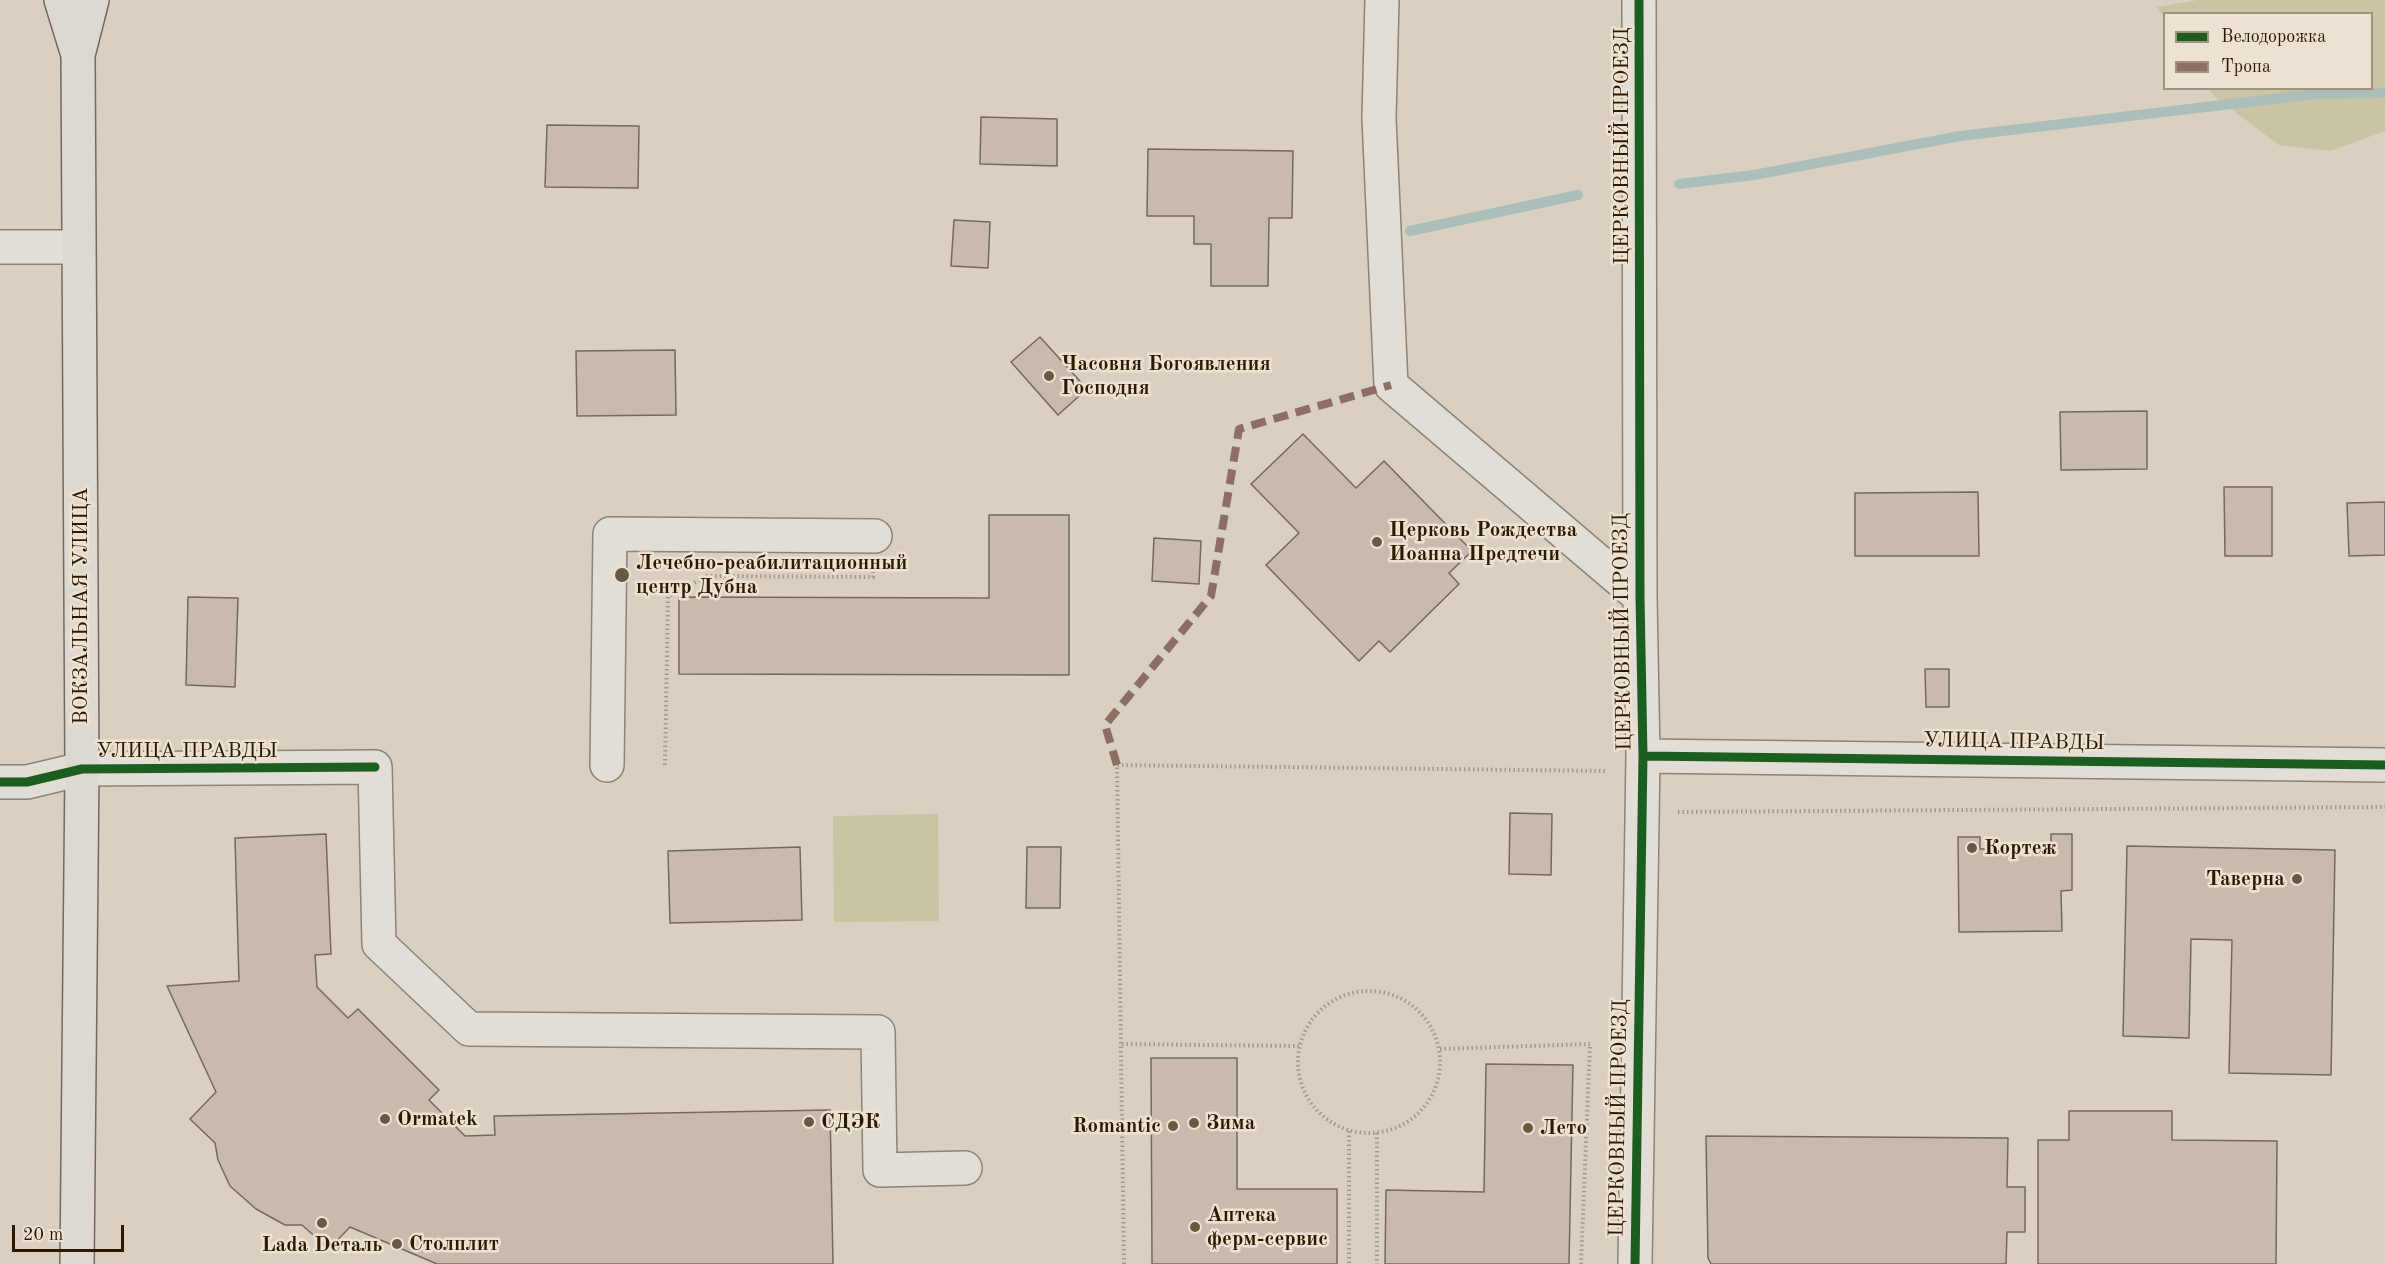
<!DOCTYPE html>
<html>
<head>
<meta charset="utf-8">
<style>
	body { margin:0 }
	#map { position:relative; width:2385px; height:1264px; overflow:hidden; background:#d9d0c2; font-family:"Old Standard TT",serif }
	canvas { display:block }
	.legend { position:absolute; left:2163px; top:12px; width:210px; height:78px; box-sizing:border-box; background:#ede2d1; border:2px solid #a0927d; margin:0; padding:8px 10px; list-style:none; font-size:18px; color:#2d1900 }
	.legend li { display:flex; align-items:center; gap:12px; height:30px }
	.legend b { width:30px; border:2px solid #a0927d }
	.scale { position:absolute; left:12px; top:1225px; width:112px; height:27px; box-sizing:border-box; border:3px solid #2d1900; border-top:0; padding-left:8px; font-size:18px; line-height:21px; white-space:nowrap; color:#2d1900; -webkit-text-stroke:4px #ede2d1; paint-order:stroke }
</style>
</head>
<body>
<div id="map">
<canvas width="2385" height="1264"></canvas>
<ul class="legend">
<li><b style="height:8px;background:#1b5e20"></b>Велодорожка</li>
<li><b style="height:8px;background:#8d6e63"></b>Тропа</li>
</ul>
<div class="scale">20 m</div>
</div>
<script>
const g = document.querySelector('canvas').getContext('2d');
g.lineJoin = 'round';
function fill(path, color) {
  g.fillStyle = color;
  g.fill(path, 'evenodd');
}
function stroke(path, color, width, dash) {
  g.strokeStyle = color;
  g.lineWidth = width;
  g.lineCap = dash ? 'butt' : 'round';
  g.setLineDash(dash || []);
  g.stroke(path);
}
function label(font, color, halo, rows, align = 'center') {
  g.font = font + ' "Old Standard TT",serif';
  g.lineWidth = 5;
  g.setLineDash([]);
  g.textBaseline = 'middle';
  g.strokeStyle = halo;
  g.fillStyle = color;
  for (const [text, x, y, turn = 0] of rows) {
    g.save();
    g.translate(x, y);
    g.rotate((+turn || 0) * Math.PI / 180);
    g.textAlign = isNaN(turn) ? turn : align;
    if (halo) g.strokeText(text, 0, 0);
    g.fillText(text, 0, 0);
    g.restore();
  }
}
const green = new Path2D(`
	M 2198,0 L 2385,0 L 2385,131 L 2330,151 L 2279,145 L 2214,96 L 2209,89 L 2372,88 L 2372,14 L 2164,14 L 2164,18 L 2157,7 Z
	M 938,814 L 939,921 L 834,922 L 833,816 Z`);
const stream = new Path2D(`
	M 1679,184 L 1754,175 L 1960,136 L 2316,94 L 2385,93
	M 1410,231 L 1578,195`);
const building = new Path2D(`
	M 981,117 L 1057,119 L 1057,166 L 980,164 Z
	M 547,125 L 639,126 L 638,188 L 545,187 Z
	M 1148,149 L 1293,151 L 1292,218 L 1269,218 L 1268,286 L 1211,286 L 1211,244 L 1194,244 L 1194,216 L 1147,216 Z
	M 954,220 L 990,222 L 988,268 L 951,266 Z
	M 1040,337 L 1087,389 L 1058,415 L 1011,362 Z
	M 675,350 L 676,415 L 577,416 L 576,351 Z
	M 2147,411 L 2147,469 L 2061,470 L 2060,412 Z
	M 1303,434 L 1356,488 L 1384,461 L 1472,551 L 1449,573 L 1459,584 L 1390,652 L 1379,641 L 1359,661 L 1266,565 L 1299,533 L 1251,484 Z
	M 2224,487 L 2272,487 L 2272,556 L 2225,556 Z
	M 1978,492 L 1979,556 L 1855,556 L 1855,493 Z
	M 2385,502 L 2385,555 L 2349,556 L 2347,503 Z
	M 989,515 L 1069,515 L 1069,675 L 679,674 L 679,597 L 989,598 Z
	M 1154,538 L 1201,541 L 1199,584 L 1152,581 Z
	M 188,597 L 238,598 L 235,687 L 186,685 Z
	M 1925,669 L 1949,669 L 1949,707 L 1926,707 Z
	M 1510,813 L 1552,814 L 1551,875 L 1509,874 Z
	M 326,834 L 331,954 L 315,955 L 317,987 L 348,1018 L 358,1009 L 439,1090 L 429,1100 L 465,1136 L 495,1135 L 494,1116 L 830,1110 L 833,1264 L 437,1264 L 350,1227 L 329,1249 L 302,1225 L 285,1225 L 256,1209 L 230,1186 L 218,1160 L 215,1143 L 190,1119 L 216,1092 L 167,986 L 239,981 L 235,838 Z
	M 2051,834 L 2072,834 L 2072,890 L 2061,891 L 2062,931 L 1959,932 L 1958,837 L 1980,837 L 1980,849 L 2051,848 Z
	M 2127,846 L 2335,850 L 2331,1075 L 2229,1073 L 2232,940 L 2191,939 L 2189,1038 L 2123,1036 Z
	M 800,847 L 802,920 L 670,923 L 668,851 Z
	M 1027,847 L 1061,847 L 1060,908 L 1026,908 Z
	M 1151,1058 L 1237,1058 L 1237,1189 L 1337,1189 L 1337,1264 L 1152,1264 Z
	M 1486,1064 L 1573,1065 L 1569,1264 L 1385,1264 L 1386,1190 L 1484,1192 Z
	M 2069,1111 L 2172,1111 L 2172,1140 L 2277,1141 L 2276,1264 L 2038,1264 L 2038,1140 L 2069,1140 Z
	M 1706,1136 L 2008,1138 L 2007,1187 L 2025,1187 L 2025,1232 L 2007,1232 L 2006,1264 L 1711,1264 L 1708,1258 Z`);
const path = new Path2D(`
	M 665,765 L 668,597 L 707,576 L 873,577 L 873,572
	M 1678,812 L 2385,807
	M1298 1062a71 71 0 1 1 142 0a71 71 0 1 1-142 0Z
	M 1122,1044 L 1299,1046
	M 1440,1049 L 1590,1044 L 1581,1264
	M 1349,1131 L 1349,1264
	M 1377,1133 L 1377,1264
	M 1124,1264 L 1117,765 L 1607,771`);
const minor = new Path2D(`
	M 1382,0 L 1379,118 L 1391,385 L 1640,597
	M 0,247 L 78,247
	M 1643,756 L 2385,765
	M 607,765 L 610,534 L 875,536
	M 0,782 L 27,782 L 82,769 L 375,767 L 379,944 L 469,1029 L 878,1032 L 880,1170 L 965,1168
	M 1635,1264 L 1643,756 L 1640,597 L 1639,0`);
const major = new Path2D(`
	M 61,0 L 78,55
	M 77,1264 L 82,769 L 78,55 L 92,0`);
const quiet = new Path2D(`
	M 1117,765 L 1105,725 L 1211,596 L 1239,429 L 1391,385`);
const cycleway = new Path2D(`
	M 1643,756 L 2385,765
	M 0,782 L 27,782 L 82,769 L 375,767
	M 1635,1264 L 1643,756 L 1640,597 L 1639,0`);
const markers = [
	[1049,376,6,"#695944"],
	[1377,542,6,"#695944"],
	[622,575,8,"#695944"],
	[1972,848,6,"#695944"],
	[2297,879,6,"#695944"],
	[385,1119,6,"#695944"],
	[809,1122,6,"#695944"],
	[1194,1123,6,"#695944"],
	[1173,1126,6,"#695944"],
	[1528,1128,6,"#695944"],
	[322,1223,6,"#695944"],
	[1195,1227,6,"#695944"],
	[397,1244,6,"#695944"]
];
const streetNames = [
	["ЦЕРКОВНЫЙ ПРОЕЗД",1622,146,-90],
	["ВОКЗАЛЬНАЯ УЛИЦА",81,606,-90],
	["ЦЕРКОВНЫЙ ПРОЕЗД",1623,632,-91],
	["УЛИЦА ПРАВДЫ",2014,742,1],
	["УЛИЦА ПРАВДЫ",187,751],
	["ЦЕРКОВНЫЙ ПРОЕЗД",1619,1118,-89]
];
const poiNames = [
	["Часовня Богоявления",1061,364],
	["Господня",1061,388],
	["Церковь Рождества",1389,530],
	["Иоанна Предтечи",1389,554],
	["Лечебно-реабилитационный",636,563],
	["центр Дубна",636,587],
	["Кортеж",1984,848],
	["Таверна",2285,879,"right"],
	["Ormatek",397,1119],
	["СДЭК",821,1122],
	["Зима",1206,1123],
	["Romantic",1161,1126,"right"],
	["Лето",1540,1128],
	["Аптека",1207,1215],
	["ферм-сервис",1207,1239],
	["Столплит",409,1244],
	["Lada Dеталь",322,1245,"center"]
];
fill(green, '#c9c4a3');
stroke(stream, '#acbeba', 10);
fill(building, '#cab9af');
stroke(building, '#726a60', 1.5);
stroke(minor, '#8b8478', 36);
stroke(major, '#726a60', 36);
stroke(path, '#9f9a91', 4, [1.5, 3]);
stroke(minor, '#e2ded6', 33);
stroke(major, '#ddd8d0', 33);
stroke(quiet, '#8d6e63', 8, [15, 8]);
stroke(cycleway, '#1b5e20', 9);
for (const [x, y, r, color] of markers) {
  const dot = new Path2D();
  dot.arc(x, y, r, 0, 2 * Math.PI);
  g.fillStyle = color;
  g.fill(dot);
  stroke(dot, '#ede2d1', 2);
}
label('21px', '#2d1900', '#ede2d1', streetNames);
label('bold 21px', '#2d1900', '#ede2d1', poiNames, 'left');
</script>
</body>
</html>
